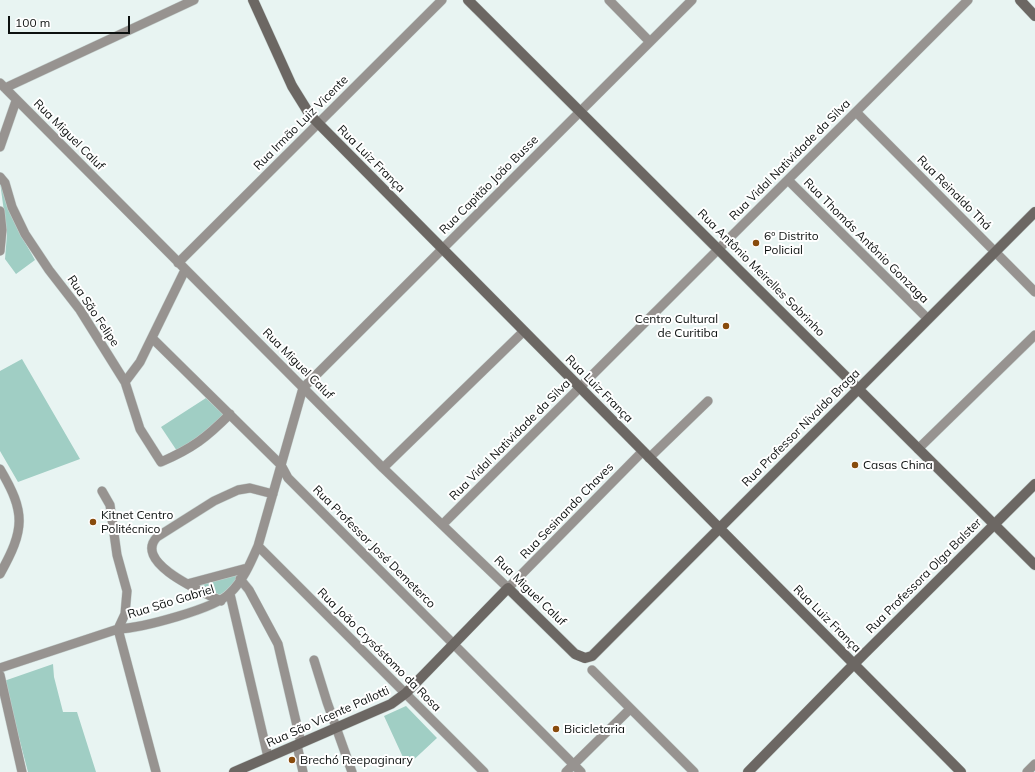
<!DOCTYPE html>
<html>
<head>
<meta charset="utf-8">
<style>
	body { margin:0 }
	#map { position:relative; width:1035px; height:772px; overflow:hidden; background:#e8f4f2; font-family:Mulish,sans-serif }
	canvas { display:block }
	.scale { position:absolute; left:8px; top:16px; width:122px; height:18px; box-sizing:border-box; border:2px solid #0c100f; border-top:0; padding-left:5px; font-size:12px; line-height:14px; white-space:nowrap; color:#0c100f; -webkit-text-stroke:3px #fff; paint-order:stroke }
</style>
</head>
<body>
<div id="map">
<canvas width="1035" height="772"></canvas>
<div class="scale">100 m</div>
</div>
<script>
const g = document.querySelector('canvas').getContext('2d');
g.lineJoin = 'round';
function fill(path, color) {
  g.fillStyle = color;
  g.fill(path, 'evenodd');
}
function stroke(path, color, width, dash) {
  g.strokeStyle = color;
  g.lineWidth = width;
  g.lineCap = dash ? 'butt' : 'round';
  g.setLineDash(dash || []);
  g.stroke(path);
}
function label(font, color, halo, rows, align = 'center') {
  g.font = font + ' Mulish,sans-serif';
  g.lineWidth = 4;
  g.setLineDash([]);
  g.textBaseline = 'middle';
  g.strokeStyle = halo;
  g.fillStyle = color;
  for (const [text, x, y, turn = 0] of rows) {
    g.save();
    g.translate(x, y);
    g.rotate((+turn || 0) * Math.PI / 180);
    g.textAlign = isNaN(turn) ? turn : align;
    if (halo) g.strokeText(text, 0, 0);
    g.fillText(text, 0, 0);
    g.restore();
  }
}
const green = new Path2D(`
	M 0,182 L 18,230 L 35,260 L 16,274 L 5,259 L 7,234 Z
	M 22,359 L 80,459 L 18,482 L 0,451 L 0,371 Z
	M 206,398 L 224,415 L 210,429 L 177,451 L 161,427 Z
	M 236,575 L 237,578 L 232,586 L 220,595 L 199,585 Z
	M 53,664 L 54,677 L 63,712 L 77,712 L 96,772 L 28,772 L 4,681 Z
	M 406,706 L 437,738 L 407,766 L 384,716 Z`);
const street = new Path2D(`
	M 609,0 L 650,42
	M 0,83 L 383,468 L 508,588 L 643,451
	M 5,88 L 194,0
	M 856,112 L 1035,292
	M 0,147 L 16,101
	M 0,177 L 5,183 L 12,207 L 25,234 L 49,270 L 80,310 L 125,382 L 140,429 L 161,462 C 193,448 206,438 230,414
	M 788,180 L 928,319
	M 0,211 L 2,230 L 0,251
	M 178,263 L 442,0
	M 152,338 L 281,465 L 288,478 L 581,772
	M 125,382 L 140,362 L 185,270
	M 918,449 L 1035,335
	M 649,458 L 708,401
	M 383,468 L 524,331
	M 0,469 C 26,513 25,529 0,574
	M 102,491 L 110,505 L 117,555 L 127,591 L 125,614 L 118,629 L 156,772
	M 443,524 L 968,0
	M 258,546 L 484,772
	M 240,579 L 249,590 L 278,644 L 301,743
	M 187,584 L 247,568
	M 230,594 L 268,757
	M 221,601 C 205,593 132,563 157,537 L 214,501 L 238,490 L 250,488 L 273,494
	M 314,660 L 327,702 L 352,772
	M 0,668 L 118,629 C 141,628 215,609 230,593 C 243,581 251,562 258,546 L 303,388 L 692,0
	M 592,670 L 694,772
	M 0,675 L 22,772
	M 297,745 L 303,772
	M 566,772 L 630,709
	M 1027,772 L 1035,764`);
const secondary = new Path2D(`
	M 253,0 L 292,86 L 310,115 L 961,772
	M 468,0 L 1035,565
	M 1020,0 L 1035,16
	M 234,772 L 391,704 L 406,693 L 508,588 L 575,654 L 585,658 L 592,656 L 1035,212
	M 748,772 L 854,664 L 1035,484`);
const markers = [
	[756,243,4,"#884b0c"],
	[726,326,4,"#884b0c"],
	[855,465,4,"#884b0c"],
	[93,522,4,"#884b0c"],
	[556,729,4,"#884b0c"],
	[292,760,4,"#884b0c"]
];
const streetNames = [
	["Rua Irmão Luiz Vicente",301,123,-45],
	["Rua Miguel Caluf",69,135,45],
	["Rua Luiz França",371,159,45],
	["Rua Vidal Natividade da Silva",790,160,-45],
	["Rua Capitão João Busse",489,185,-45],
	["Rua Reinaldo Thá",954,193,45],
	["Rua Thomás Antônio Gonzaga",866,241,45],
	["Rua Antônio Meirelles Sobrinho",761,273,45],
	["Rua São Felipe",93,311,56],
	["Rua Miguel Caluf",298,364,45],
	["Rua Luiz França",599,389,45],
	["Rua Professor Nivaldo Braga",801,428,-45],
	["Rua Vidal Natividade da Silva",510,440,-45],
	["Rua Sesinando Chaves",567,511,-46],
	["Rua Professor José Demeterco",374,547,45],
	["Rua Professora Olga Balster",924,576,-45],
	["Rua Miguel Caluf",530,591,44],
	["Rua São Gabriel",171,602,-17],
	["Rua Luiz França",827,619,45],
	["Rua João Crysóstomo da Rosa",379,650,45],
	["Rua São Vicente Pallotti",328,717,-24]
];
const poiNames = [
	["6º Distrito",764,236],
	["Policial",764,250],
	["Centro Cultural",718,319,"right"],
	["de Curitiba",718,333,"right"],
	["Casas China",863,465],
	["Kitnet Centro",101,515],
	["Politécnico",101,529],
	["Bicicletaria",564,729],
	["Brechó Reepaginary",300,760]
];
fill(green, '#a0cec4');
stroke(street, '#c5d0ce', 10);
stroke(secondary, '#c5d0ce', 11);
stroke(street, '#979390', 9);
stroke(secondary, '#6c6763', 10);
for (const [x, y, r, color] of markers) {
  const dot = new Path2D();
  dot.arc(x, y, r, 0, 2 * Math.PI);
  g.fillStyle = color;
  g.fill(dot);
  stroke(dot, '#fff', 1.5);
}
label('12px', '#0c100f', '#fff', streetNames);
label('12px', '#0c100f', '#fff', poiNames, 'left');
</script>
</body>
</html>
